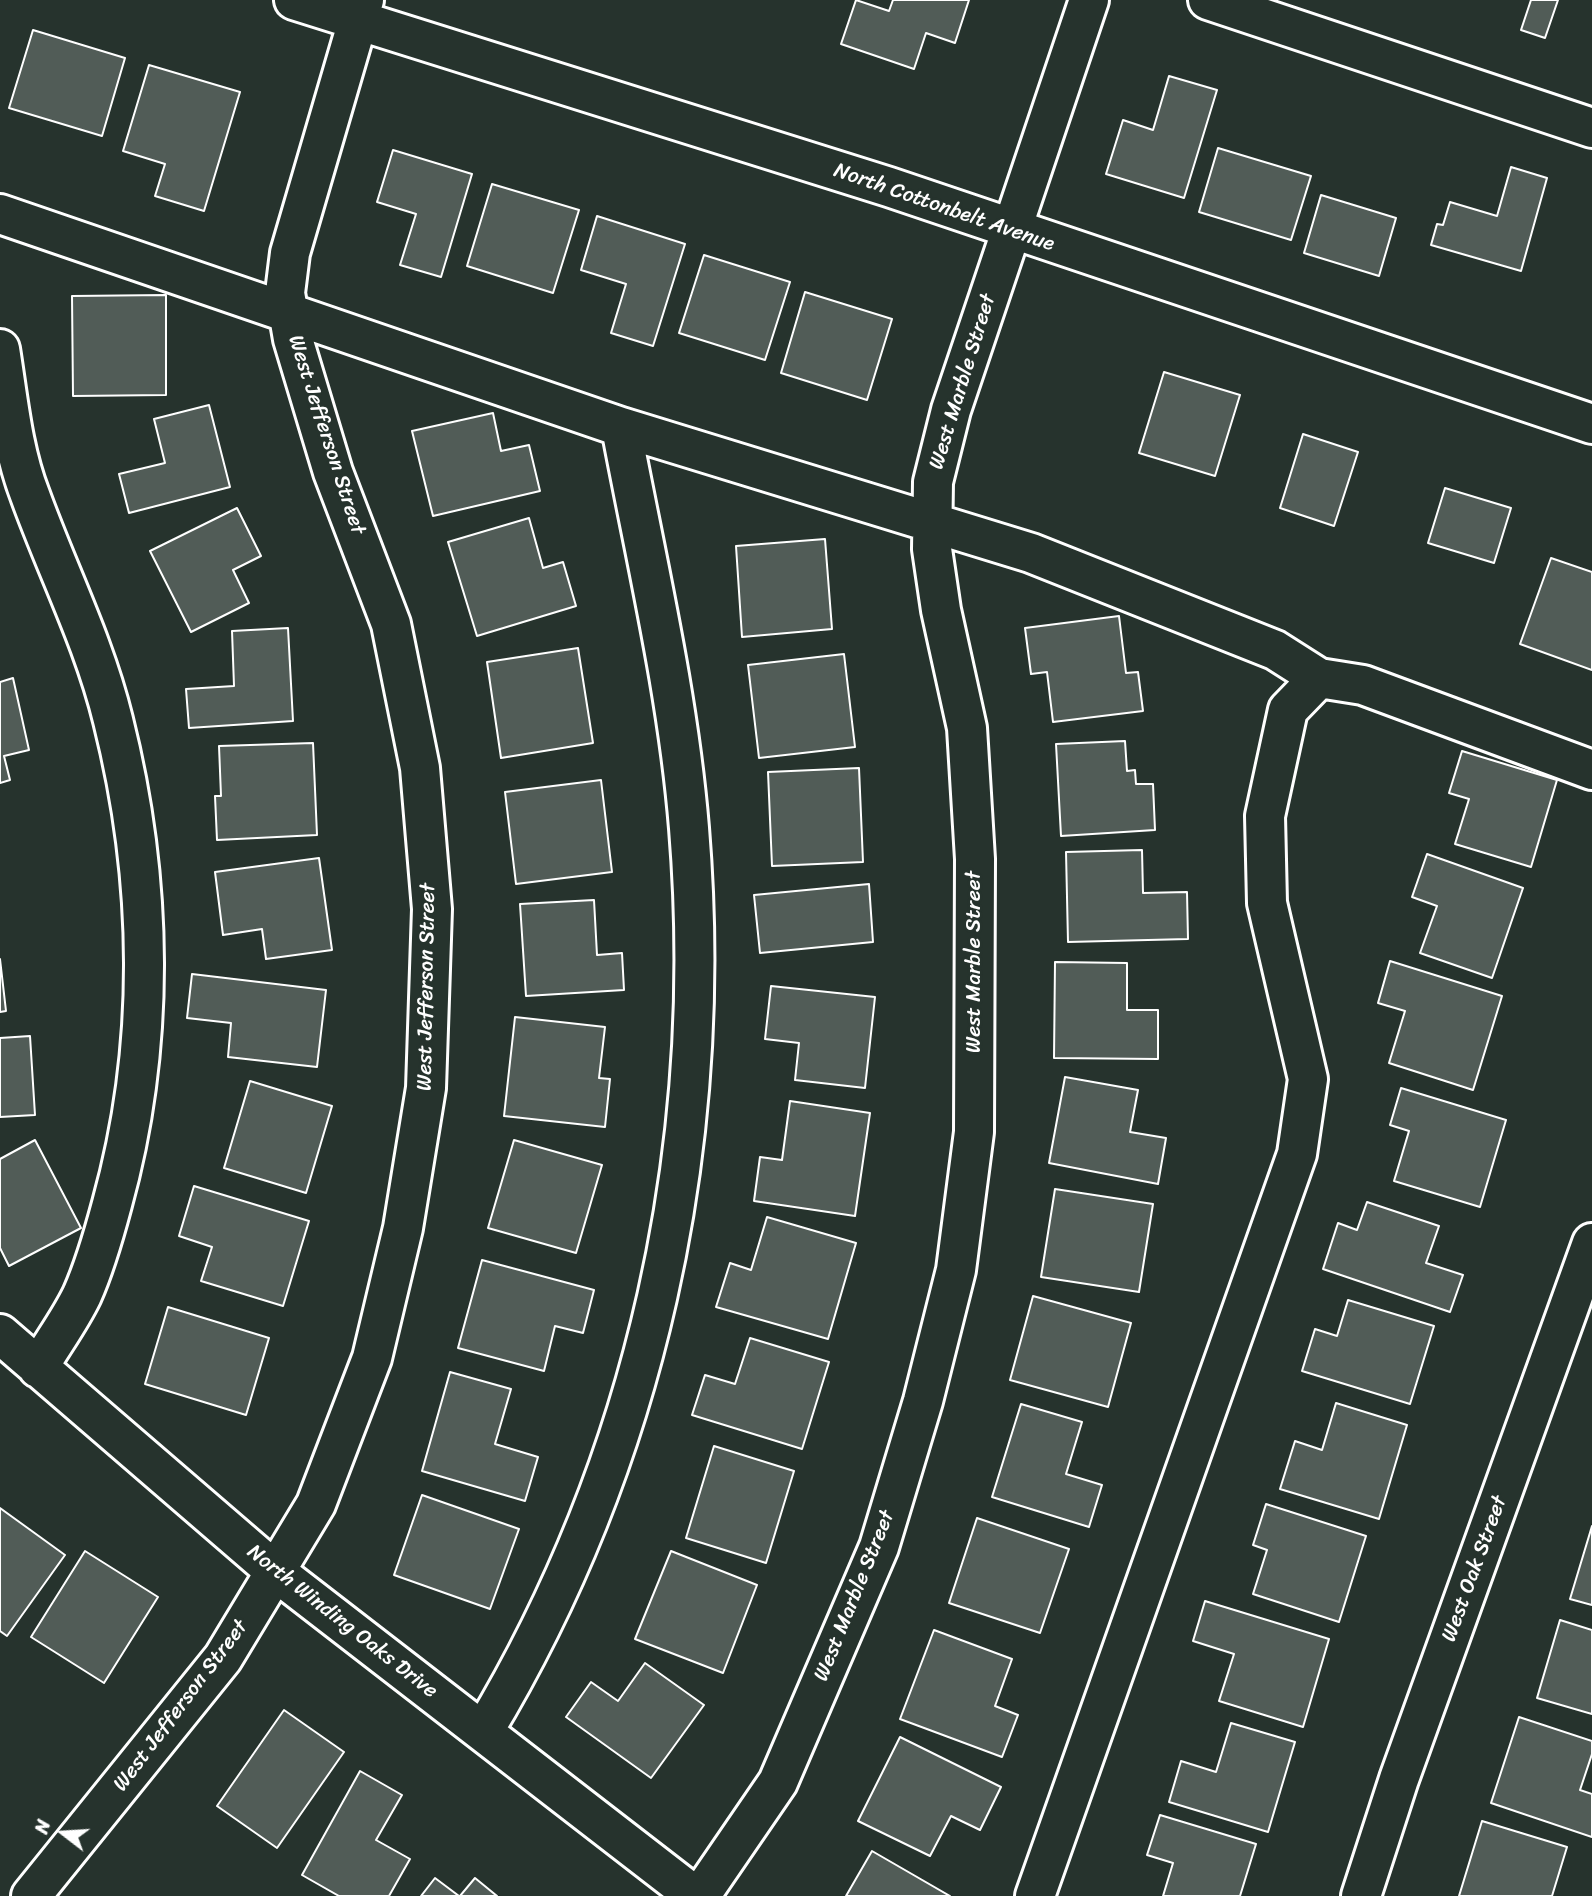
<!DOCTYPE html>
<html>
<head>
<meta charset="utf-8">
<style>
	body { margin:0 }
	#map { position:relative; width:1592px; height:1896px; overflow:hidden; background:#26332d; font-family:Sriracha,sans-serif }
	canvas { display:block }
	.north { position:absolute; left:28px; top:1798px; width:70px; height:70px; -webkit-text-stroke:5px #26332d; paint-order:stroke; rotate:287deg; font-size:19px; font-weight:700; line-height:28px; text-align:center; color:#fff }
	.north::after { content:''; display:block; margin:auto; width:24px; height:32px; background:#fff; clip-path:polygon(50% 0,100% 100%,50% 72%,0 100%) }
</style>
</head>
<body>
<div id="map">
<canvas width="1592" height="1896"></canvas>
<div class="north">N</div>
</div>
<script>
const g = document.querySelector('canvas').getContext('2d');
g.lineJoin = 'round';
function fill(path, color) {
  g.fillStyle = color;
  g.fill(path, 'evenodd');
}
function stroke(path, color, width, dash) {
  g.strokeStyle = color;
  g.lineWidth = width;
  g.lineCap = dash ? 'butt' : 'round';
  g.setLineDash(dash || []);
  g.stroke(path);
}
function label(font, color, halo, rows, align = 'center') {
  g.font = font + ' Sriracha,sans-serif';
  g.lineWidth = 5;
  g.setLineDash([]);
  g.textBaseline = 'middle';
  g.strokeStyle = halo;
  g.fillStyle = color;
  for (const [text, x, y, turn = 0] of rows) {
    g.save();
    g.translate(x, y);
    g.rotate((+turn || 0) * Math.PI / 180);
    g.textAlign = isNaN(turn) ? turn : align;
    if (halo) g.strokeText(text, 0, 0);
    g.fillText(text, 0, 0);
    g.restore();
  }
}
const building = new Path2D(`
	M 856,0 L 889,11 L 893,0 L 969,0 L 955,43 L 926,33 L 914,69 L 841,44 Z
	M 1531,0 L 1558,0 L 1545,38 L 1521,30 Z
	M 33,30 L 125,58 L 102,136 L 9,108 Z
	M 149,65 L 240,92 L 204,211 L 155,196 L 165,164 L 123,151 Z
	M 1169,76 L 1217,90 L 1184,198 L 1106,174 L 1123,120 L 1153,130 Z
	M 1218,148 L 1311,176 L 1291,240 L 1199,212 Z
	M 393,150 L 472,174 L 441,277 L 400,265 L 416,214 L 377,202 Z
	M 1511,167 L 1547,178 L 1521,271 L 1431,245 L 1437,224 L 1443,225 L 1450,202 L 1497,216 Z
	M 492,184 L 579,210 L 553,293 L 467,266 Z
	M 1321,195 L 1396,218 L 1379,276 L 1304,253 Z
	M 597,216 L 685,244 L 653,346 L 611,333 L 626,284 L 581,270 Z
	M 704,255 L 790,282 L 765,360 L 679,333 Z
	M 805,292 L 892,319 L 867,400 L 781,373 Z
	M 166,295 L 166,395 L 73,396 L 72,296 Z
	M 1164,372 L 1240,395 L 1215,476 L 1139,453 Z
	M 209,405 L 230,487 L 129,513 L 119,474 L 165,463 L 154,419 Z
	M 493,413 L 501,451 L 529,445 L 540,491 L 433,516 L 412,431 Z
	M 1303,434 L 1358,452 L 1334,526 L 1280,508 Z
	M 1445,488 L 1511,508 L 1494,563 L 1428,543 Z
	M 237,508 L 261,556 L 233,570 L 249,603 L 191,632 L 150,551 Z
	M 529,518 L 543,568 L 563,562 L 576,606 L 477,636 L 448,542 Z
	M 825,539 L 832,629 L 742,637 L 736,546 Z
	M 1551,558 L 1592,572 L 1592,670 L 1520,644 Z
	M 1119,616 L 1126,673 L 1138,672 L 1143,711 L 1053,722 L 1047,672 L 1031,674 L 1025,628 Z
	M 288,628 L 293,721 L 189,728 L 186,689 L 234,686 L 232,631 Z
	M 578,648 L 593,743 L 501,758 L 487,662 Z
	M 844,654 L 855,747 L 759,758 L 748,665 Z
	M 13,678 L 29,750 L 4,756 L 10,780 L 0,783 L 0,682 Z
	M 1125,741 L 1127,771 L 1135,770 L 1136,784 L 1153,784 L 1155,830 L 1061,836 L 1056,744 Z
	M 313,743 L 317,835 L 217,840 L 215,796 L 221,796 L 219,746 Z
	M 1462,751 L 1557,780 L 1531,867 L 1455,844 L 1469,799 L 1449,793 Z
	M 859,768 L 863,862 L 772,866 L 768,772 Z
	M 601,780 L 612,872 L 516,884 L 505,792 Z
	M 1142,850 L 1143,893 L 1187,892 L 1188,939 L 1068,942 L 1066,852 Z
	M 1427,854 L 1523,888 L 1492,978 L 1420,953 L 1437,906 L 1412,897 Z
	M 319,858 L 332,950 L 266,959 L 262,929 L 223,935 L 215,872 Z
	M 869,884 L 873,942 L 760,953 L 754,895 Z
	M 594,900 L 597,955 L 622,953 L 624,990 L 526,996 L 520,904 Z
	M 0,959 L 6,1011 L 0,1012 Z
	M 1390,961 L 1502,996 L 1473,1090 L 1389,1063 L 1405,1011 L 1378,1003 Z
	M 1055,962 L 1127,963 L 1127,1010 L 1158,1010 L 1158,1059 L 1054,1058 Z
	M 192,974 L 326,990 L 317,1067 L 228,1057 L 231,1023 L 187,1018 Z
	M 771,986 L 875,997 L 865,1088 L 795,1080 L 799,1043 L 765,1039 Z
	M 515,1017 L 605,1027 L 599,1078 L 610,1079 L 605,1127 L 504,1116 Z
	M 30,1036 L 35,1115 L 0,1117 L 0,1038 Z
	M 1065,1077 L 1138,1090 L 1130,1132 L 1166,1138 L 1158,1184 L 1049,1163 Z
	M 250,1081 L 332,1106 L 306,1193 L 224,1168 Z
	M 1401,1088 L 1506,1120 L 1480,1207 L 1394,1181 L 1409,1131 L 1390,1125 Z
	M 790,1101 L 870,1113 L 855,1216 L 754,1201 L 760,1157 L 782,1160 Z
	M 35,1140 L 81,1228 L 9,1266 L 0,1248 L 0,1159 Z
	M 514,1140 L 602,1165 L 576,1253 L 488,1228 Z
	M 194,1186 L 309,1221 L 283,1306 L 201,1281 L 212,1247 L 179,1236 Z
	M 1055,1189 L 1153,1204 L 1139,1292 L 1041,1277 Z
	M 1367,1202 L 1439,1226 L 1426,1263 L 1463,1275 L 1450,1312 L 1323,1269 L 1338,1223 L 1357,1230 Z
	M 767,1217 L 856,1243 L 828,1339 L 716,1307 L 730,1263 L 751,1270 Z
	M 482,1260 L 594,1290 L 583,1333 L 555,1326 L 544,1371 L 458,1348 Z
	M 1033,1296 L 1131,1323 L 1108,1407 L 1010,1380 Z
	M 1348,1300 L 1434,1326 L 1410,1404 L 1302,1371 L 1315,1329 L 1337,1336 Z
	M 168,1307 L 269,1338 L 246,1415 L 145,1384 Z
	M 750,1338 L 829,1362 L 802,1449 L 692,1415 L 705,1375 L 735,1384 Z
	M 450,1372 L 511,1389 L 495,1444 L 538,1457 L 525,1501 L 422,1471 Z
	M 1336,1403 L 1407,1425 L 1379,1519 L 1280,1489 L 1295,1441 L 1322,1450 Z
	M 1021,1404 L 1082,1422 L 1066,1474 L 1102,1485 L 1089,1527 L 992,1497 Z
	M 714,1446 L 794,1471 L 766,1563 L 686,1538 Z
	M 422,1495 L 519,1529 L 490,1609 L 394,1575 Z
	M 1266,1504 L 1366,1536 L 1339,1622 L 1253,1594 L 1267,1550 L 1253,1545 Z
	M 0,1508 L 65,1555 L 7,1636 L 0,1631 Z
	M 977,1518 L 1069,1549 L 1040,1633 L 949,1603 Z
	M 1592,1526 L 1592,1605 L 1570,1599 Z
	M 85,1551 L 158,1597 L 104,1683 L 31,1637 Z
	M 671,1551 L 757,1585 L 723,1673 L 635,1639 Z
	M 1205,1601 L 1329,1639 L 1303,1727 L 1219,1701 L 1234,1654 L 1193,1641 Z
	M 1560,1620 L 1592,1630 L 1592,1714 L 1537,1698 Z
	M 934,1630 L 1012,1659 L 995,1706 L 1018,1715 L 1002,1757 L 900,1719 Z
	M 645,1663 L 704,1705 L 651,1778 L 566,1717 L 591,1682 L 618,1701 Z
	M 284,1710 L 344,1752 L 277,1848 L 217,1806 Z
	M 1519,1717 L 1592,1741 L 1592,1754 L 1580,1790 L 1592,1794 L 1592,1837 L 1491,1803 Z
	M 1231,1723 L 1295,1742 L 1268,1832 L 1169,1802 L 1181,1761 L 1216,1772 Z
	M 900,1737 L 1001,1787 L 980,1830 L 951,1816 L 930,1856 L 858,1821 Z
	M 360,1771 L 402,1795 L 376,1840 L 410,1859 L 389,1896 L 339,1896 L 302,1875 Z
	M 1160,1815 L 1256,1844 L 1240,1896 L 1163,1896 L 1173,1863 L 1147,1855 Z
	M 1482,1821 L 1567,1847 L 1552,1896 L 1459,1896 Z
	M 872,1851 L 950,1896 L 846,1896 Z
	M 435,1878 L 459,1896 L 421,1896 Z
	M 475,1878 L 497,1896 L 460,1896 Z`);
const minor = new Path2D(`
	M 294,0 L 889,187 L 1592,424
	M 1208,0 L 1592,128
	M 0,214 L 621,427 C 646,560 678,693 689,828 C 715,1144 647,1460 483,1732
	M 0,349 C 8,398 12,449 30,495 C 57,570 94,642 113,720 C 153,879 156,1046 112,1204 C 104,1234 95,1266 82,1295 C 70,1320 52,1344 38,1368
	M 621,427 L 1031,553 L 1275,650 L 1319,678
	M 0,1334 L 276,1572 L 695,1896
	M 31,1896 L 223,1658 L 316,1504 L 372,1358 L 403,1228 L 426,1088 L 432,909 L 420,768 L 391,624 L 333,472 L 293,339 L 285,293 L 290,253 L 364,0
	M 700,1896 L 778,1782 L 879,1547 L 923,1401 L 956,1270 L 974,1132 L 975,859 L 967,728 L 941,610 L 932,549 L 933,482 L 951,410 L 1089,0
	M 1035,1896 L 1297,1154 L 1308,1079 L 1267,903 L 1265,816 L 1288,710 L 1319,678 L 1363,685 L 1592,770
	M 1361,1896 L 1399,1779 L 1592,1243`);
const streetNames = [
	["North Cottonbelt Avenue",944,208,19],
	["West Marble Street",963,382,-73],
	["West Jefferson Street",326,435,72],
	["West Marble Street",975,962,-90],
	["West Jefferson Street",427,987,-89],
	["West Oak Street",1475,1569,-70],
	["West Marble Street",855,1596,-68],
	["North Winding Oaks Drive",342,1622,38],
	["West Jefferson Street",181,1706,-53]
];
fill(building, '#515c57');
stroke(building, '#fff', 2);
stroke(minor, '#fff', 44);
stroke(minor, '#26332d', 38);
label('21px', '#fff', '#26332d', streetNames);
</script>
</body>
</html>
